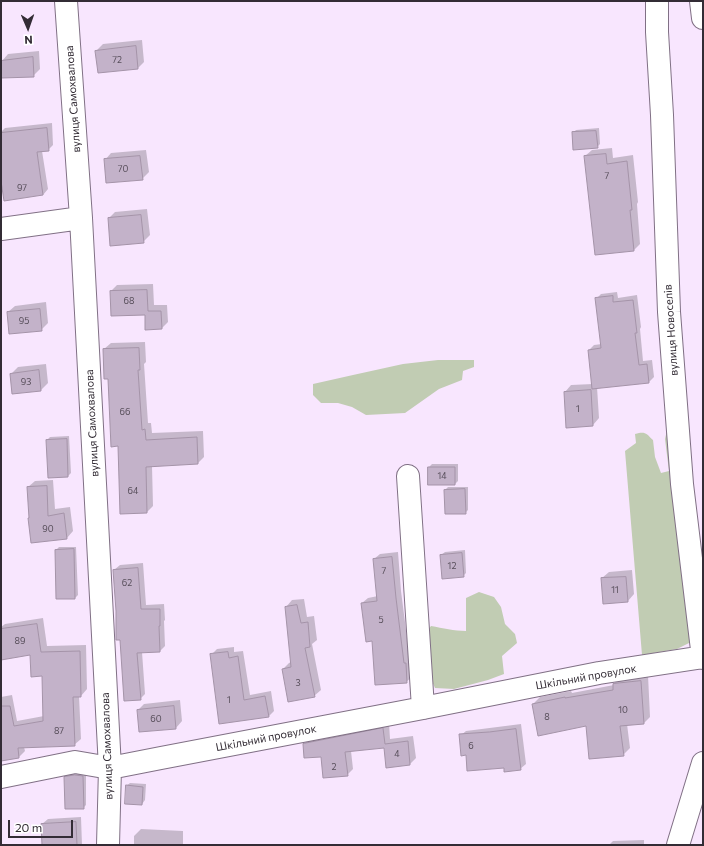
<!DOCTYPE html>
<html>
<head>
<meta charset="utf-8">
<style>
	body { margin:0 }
	#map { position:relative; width:704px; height:846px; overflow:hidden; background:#f8e6fe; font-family:Commissioner,sans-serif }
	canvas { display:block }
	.frame { position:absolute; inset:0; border:2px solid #332c35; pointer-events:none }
	.north { position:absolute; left:8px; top:8px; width:40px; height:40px; -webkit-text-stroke:3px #fff; paint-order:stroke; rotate:178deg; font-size:11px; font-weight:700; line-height:16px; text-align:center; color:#332c35 }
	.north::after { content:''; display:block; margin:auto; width:14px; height:18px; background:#332c35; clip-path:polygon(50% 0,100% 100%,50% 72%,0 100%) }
	.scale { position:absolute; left:8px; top:820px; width:65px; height:18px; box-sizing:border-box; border:2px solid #332c35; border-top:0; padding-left:5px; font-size:12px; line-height:14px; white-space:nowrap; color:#332c35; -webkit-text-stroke:3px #fff; paint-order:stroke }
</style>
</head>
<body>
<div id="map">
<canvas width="704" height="846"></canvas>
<div class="frame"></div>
<div class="north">N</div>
<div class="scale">20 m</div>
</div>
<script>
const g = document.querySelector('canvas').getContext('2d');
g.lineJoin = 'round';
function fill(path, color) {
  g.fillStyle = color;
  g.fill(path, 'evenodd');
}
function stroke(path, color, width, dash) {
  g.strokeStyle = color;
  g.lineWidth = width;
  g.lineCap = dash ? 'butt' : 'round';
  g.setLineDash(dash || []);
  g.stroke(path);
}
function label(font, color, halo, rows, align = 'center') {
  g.font = font + ' Commissioner,sans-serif';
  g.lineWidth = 3;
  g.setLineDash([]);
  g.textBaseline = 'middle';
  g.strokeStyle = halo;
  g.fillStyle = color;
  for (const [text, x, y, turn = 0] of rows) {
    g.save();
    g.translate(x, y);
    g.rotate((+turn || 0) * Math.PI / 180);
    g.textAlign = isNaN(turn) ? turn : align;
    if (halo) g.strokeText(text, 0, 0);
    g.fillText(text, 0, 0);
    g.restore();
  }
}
const green = new Path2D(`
	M 438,360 L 474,360 L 474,367 L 463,371 L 462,380 L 439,389 L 405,413 L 366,415 L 352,407 L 338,403 L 321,403 L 313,395 L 313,384 L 353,375 L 403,364 Z
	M 672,413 L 695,626 L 689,643 L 677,649 L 642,655 L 625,451 L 636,443 L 635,434 C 645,431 646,433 653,440 L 655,457 L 661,473 L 669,471 L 665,439 L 668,426 L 666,421 Z
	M 479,592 L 494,597 L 501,607 L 505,624 L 515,634 L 517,643 L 502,656 L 504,674 L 488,680 L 454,689 L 435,688 L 430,677 L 425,634 L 431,626 C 443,628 454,631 466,631 L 466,598 Z`);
const shadow = new Path2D(`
	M 142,40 L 144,62 L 138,68 L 96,51 L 103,44 Z
	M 39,51 L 40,69 L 33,76 L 2,61 L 8,54 Z
	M 52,123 L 53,145 L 48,150 L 42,151 L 48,189 L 43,195 L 1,149 L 1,132 L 5,128 Z
	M 599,128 L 600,144 L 597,147 L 573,133 L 576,130 Z
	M 612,148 L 613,158 L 633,155 L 638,202 L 637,204 L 640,244 L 634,250 L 596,254 L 585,156 L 592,150 Z
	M 146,150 L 149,172 L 142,179 L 105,160 L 111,153 Z
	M 147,209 L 150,235 L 143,242 L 109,218 L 115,212 Z
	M 153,284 L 154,305 L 167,305 L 168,322 L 162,328 L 146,314 L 111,291 L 117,285 Z
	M 617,292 L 618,298 L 637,295 L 641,327 L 640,329 L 643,361 L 652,360 L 654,377 L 649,382 L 597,387 L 599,418 L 593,425 L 565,392 L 571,385 L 593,384 L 589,350 L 594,345 L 602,344 L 596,299 L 601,294 Z
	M 46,302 L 48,323 L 41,330 L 8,312 L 15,306 Z
	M 145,342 L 146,362 L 144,364 L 148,423 L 151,423 L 152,433 L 203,431 L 204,457 L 198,463 L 152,466 L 153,506 L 147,512 L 119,445 L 104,349 L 111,343 Z
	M 46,364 L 48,383 L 41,390 L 13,393 L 11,374 L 18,367 Z
	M 69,436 L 71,473 L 68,476 L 49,477 L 47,440 L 50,437 Z
	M 432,464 L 458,464 L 458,481 L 455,484 L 429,467 Z
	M 53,480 L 55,509 L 70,507 L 73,531 L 67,538 L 32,542 L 28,487 L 35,481 Z
	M 448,487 L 468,487 L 468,510 L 465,513 L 445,490 Z
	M 59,547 L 76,547 L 78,595 L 75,598 L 56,550 Z
	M 465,550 L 466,573 L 463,576 L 441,555 L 445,552 Z
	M 398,552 L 401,591 L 412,677 L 406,682 L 373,640 L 362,603 L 368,598 L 378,596 L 374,559 L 380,554 Z
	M 143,563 L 146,605 L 164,604 L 165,620 L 164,621 L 165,646 L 160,651 L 142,652 L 145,694 L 140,699 L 121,639 L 117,611 L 114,570 L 120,565 Z
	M 632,570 L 634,594 L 628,601 L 602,578 L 609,572 Z
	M 304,599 L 307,617 L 314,616 L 317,640 L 312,644 L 321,690 L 314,696 L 283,669 L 289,663 L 291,662 L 286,607 L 292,600 Z
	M 43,618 L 47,646 L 86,645 L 87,689 L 81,696 L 79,696 L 81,739 L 74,745 L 24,747 L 25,751 L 19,757 L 1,760 L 1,697 L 12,695 L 17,721 L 44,716 L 43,675 L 31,654 L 1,659 L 1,627 L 5,624 Z
	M 234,647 L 234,652 L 243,651 L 250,695 L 271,691 L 274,711 L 268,717 L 220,723 L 211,655 L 217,649 Z
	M 648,675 L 650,717 L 644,723 L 627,724 L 630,748 L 623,755 L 587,724 L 533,704 L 540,697 L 571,691 L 572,693 L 614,685 L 614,684 L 620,677 Z
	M 180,700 L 182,721 L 176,728 L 138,710 L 144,704 Z
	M 389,723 L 390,739 L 413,736 L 416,758 L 410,764 L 387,767 L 385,747 L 351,751 L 353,769 L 347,775 L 322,756 L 304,744 L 310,738 Z
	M 521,724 L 526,764 L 520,769 L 467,754 L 460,736 L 466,731 Z
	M 79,772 L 86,773 L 86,805 L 83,808 L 65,777 L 68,774 Z
	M 130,783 L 146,784 L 145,800 L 142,804 L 126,786 Z
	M 81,817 L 82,845 L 43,845 L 42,824 L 48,819 Z
	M 141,829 L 183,831 L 183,845 L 134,845 L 134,836 Z
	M 644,840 L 644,845 L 609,845 L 613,841 Z`);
const building = new Path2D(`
	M 136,46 L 138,69 L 98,73 L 95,51 Z
	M 33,57 L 34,77 L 1,78 L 1,61 Z
	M 47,128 L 49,151 L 37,152 L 43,195 L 4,201 L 1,181 L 1,133 Z
	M 596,131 L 598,148 L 573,150 L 572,132 Z
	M 606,154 L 607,164 L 627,161 L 632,210 L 630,210 L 634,251 L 595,255 L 584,156 Z
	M 140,156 L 143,180 L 106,183 L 104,159 Z
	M 141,215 L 144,243 L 110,246 L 108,218 Z
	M 147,290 L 148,311 L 161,311 L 162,329 L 145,330 L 145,315 L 111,316 L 110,291 Z
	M 613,296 L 613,302 L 633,300 L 637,333 L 635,333 L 639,365 L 647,364 L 649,383 L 592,389 L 588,350 L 601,348 L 595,298 Z
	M 40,309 L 42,331 L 9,334 L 7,312 Z
	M 139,348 L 140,370 L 138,370 L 142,430 L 145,429 L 146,440 L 197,437 L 198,464 L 146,467 L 147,513 L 120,514 L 118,446 L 111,447 L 108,379 L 104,379 L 103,349 Z
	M 39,370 L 41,391 L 12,394 L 10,374 Z
	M 591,390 L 593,426 L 566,428 L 564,392 Z
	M 67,439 L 68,477 L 48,478 L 46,440 Z
	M 428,467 L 455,467 L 455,485 L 428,485 Z
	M 47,486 L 48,516 L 64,513 L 67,539 L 31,543 L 28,518 L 29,518 L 27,487 Z
	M 465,489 L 466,514 L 445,514 L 444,490 Z
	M 74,549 L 75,599 L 56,599 L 55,550 Z
	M 462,553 L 464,577 L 442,579 L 440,555 Z
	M 392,557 L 396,598 L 404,663 L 406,663 L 407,683 L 375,685 L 372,641 L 366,642 L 361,603 L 377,601 L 373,559 Z
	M 138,568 L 141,609 L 160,609 L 160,626 L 159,626 L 160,652 L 137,653 L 141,700 L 124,701 L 120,640 L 116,640 L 116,611 L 113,570 Z
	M 626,577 L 628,602 L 603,604 L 601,578 Z
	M 297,605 L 301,623 L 308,622 L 310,647 L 305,648 L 315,697 L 288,702 L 282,669 L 291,667 L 285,607 Z
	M 37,624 L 41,652 L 80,651 L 81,697 L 73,697 L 75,746 L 18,748 L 19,758 L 1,761 L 1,706 L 10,706 L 14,726 L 43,721 L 42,676 L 31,677 L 30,655 L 1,660 L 1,629 Z
	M 228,652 L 229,658 L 238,656 L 244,700 L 265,696 L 269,717 L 219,724 L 210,654 Z
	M 641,681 L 644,724 L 620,726 L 624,756 L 589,759 L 586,726 L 538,736 L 532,704 L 565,697 L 565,698 L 613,690 L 613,684 Z
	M 174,706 L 176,729 L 139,732 L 137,710 Z
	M 383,728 L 385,744 L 408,741 L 410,765 L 386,768 L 384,748 L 345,752 L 348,776 L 323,778 L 321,757 L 304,758 L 303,744 Z
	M 516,729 L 521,770 L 504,772 L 504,768 L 467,771 L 466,755 L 461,756 L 459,734 L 489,732 Z
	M 75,775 L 83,776 L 84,809 L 65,809 L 64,777 Z
	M 126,785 L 143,787 L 142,805 L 125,804 Z
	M 76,822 L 77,845 L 42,845 L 41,824 Z`);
const minor = new Path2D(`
	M 66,1 L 81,218 L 110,768 L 108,845
	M 657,1 L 657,32 L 662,115 L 669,312 L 682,484 L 703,658
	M 701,1 L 703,18
	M 1,229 L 81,218
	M 408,476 L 423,708
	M 1,777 L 75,762 L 110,768 L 161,758 L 423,708 L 599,673 L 703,657
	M 678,845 L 703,763`);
const numberNames = [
	["72",117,60],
	["70",123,169],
	["7",607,176],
	["97",22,188],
	["68",129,301],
	["95",24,321],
	["93",26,382],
	["1",578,409],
	["66",125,412],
	["14",442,476],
	["64",133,491],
	["90",48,529],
	["12",452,566],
	["7",384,571],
	["62",127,583],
	["11",615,590],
	["5",381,620],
	["89",20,641],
	["3",298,683],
	["1",229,700],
	["10",623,710],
	["8",547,717],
	["60",156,719],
	["87",59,731],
	["6",471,746],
	["4",397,754],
	["2",334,767]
];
const streetNames = [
	["вулиця Самохвалова",73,99,-94],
	["вулиця Новоселів",671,330,-94],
	["вулиця Самохвалова",92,423,-93],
	["Шкільний провулок",586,677,-10],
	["Шкільний провулок",266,738,-11],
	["вулиця Самохвалова",107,746,-92]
];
fill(green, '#c1ccb3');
fill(shadow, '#0003');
fill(building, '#c3b2c9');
stroke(building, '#a493a8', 1);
stroke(minor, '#807085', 24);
stroke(minor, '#fff', 22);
label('9px', '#574e5a', null, numberNames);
label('11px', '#332c35', '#fff', streetNames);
</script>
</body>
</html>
